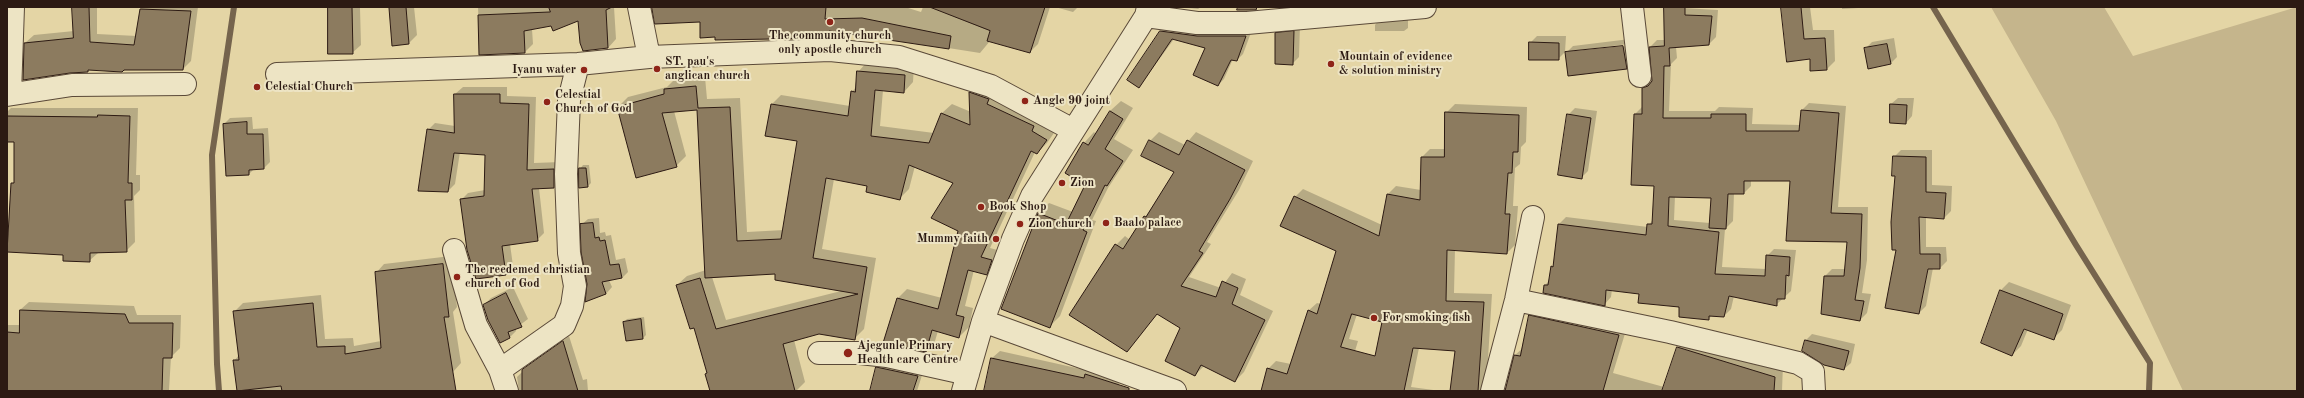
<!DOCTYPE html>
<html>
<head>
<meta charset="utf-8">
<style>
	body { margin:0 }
	#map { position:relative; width:2304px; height:398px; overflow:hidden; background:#e4d5a5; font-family:"Old Standard TT",serif }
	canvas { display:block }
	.frame { position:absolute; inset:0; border:8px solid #2c1a13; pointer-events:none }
</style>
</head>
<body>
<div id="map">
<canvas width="2304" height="398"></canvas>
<div class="frame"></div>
</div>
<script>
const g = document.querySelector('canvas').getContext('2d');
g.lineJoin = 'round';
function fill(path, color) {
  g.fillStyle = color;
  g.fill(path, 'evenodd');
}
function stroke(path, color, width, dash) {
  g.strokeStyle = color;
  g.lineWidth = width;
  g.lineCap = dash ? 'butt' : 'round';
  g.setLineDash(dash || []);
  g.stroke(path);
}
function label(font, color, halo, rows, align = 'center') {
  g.font = font + ' "Old Standard TT",serif';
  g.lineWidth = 4;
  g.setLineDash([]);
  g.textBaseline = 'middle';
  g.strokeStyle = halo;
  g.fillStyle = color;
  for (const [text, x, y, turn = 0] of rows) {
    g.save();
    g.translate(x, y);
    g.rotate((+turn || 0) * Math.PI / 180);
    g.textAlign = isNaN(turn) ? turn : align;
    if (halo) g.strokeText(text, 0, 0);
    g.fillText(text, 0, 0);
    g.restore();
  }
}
const green = new Path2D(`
	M 1991,7 L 2104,7 L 2133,56 L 2297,7 L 2297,391 L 2183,391 L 2056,121 Z`);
const shadow = new Path2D(`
	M 73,7 L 97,7 L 97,34 L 137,36 L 141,7 L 198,7 L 191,61 L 183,69 L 126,69 L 124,71 L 90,69 L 88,71 L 25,43 L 34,35 L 74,31 Z
	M 329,7 L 414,7 L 417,35 L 409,43 L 393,45 L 390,8 L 360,8 L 361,45 L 352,53 Z
	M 478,7 L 614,7 L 616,39 L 608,48 L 579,20 L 532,29 L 533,44 L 525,52 L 480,54 Z
	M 651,7 L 905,7 L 921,12 L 923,7 L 1050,7 L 1038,44 L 1030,52 L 990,41 L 980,53 L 834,30 L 828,37 L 716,36 L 701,21 L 656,23 Z
	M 1055,7 L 1078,7 L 1073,12 Z
	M 1180,7 L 1201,7 L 1198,9 Z
	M 1666,7 L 1718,10 L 1716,37 L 1709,44 L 1676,47 L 1677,58 L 1671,64 L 1669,111 L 1715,111 L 1719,107 L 1753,108 L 1752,124 L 1801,125 L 1802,110 L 1809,103 L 1846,106 L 1838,207 L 1868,207 L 1867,260 L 1862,293 L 1871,294 L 1867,313 L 1860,320 L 1822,313 L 1825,276 L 1832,269 L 1845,269 L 1848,241 L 1791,180 L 1751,180 L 1751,186 L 1744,193 L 1734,193 L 1733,221 L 1725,229 L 1722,267 L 1766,269 L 1767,256 L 1774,249 L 1796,250 L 1791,291 L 1777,304 L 1734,296 L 1731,309 L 1724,316 L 1712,315 L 1709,319 L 1640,293 L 1612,289 L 1611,297 L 1604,305 L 1545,285 L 1550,280 L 1552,267 L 1555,264 L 1559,224 L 1566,217 L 1648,227 L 1653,219 L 1655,185 L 1635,114 L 1642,107 L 1643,89 L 1653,80 L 1650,47 L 1657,40 L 1665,40 ZM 1675,196 L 1712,197 L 1710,223 L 1674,220 Z
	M 1782,7 L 1810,7 L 1813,30 L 1834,30 L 1835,61 L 1827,69 L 1811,58 Z
	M 1842,7 L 1874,7 L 1842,9 Z
	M 1408,19 L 1408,28 L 1404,31 L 1375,31 L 1375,25 L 1378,21 Z
	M 1167,25 L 1252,30 L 1243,54 L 1237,60 L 1233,59 L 1224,79 L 1218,85 L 1206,48 L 1174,39 L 1139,87 L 1161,31 Z
	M 1300,25 L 1299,57 L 1292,64 L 1276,33 L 1283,27 Z
	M 1537,36 L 1566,36 L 1565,52 L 1558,59 L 1530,43 Z
	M 1894,38 L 1897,57 L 1891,63 L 1865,49 L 1872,42 Z
	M 1630,39 L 1633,62 L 1626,68 L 1566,53 L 1573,46 ZM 1628,44 L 1628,46 L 1573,53 L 1573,51 Z
	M 867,62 L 914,66 L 913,82 L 904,92 L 883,90 L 880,126 L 934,133 L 942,113 L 952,104 L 971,112 L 970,93 L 979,83 L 1056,130 L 1047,143 L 1037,153 L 1035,152 L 990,248 L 1001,251 L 996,264 L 986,274 L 974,270 L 965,306 L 973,308 L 969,327 L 959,337 L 938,331 L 935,341 L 926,351 L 898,298 L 907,289 L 942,298 L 959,230 L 955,182 L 915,166 L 909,189 L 899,199 L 869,185 L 834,179 L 822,249 L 876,258 L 864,329 L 854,339 L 819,333 L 794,340 L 805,382 L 796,391 L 711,391 L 706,374 L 708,372 L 695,327 L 677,285 L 687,276 L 706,270 L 698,109 L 674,111 L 686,156 L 676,166 L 618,107 L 628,97 L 667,87 L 675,79 L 705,77 L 707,99 L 740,98 L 747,232 L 784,230 L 798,140 L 772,104 L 781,95 L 850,106 L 852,92 L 856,87 L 858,72 ZM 777,273 L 845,290 L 726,320 L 712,277 Z
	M 463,87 L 507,87 L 507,96 L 536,97 L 534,163 L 561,162 L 561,180 L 554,187 L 539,188 L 544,233 L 537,240 L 510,244 L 513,266 L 506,274 L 461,200 L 468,193 L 485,190 L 486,154 L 460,152 L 455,184 L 448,191 L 428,130 L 435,123 L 455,126 L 455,94 Z
	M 1898,98 L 1914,98 L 1912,116 L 1906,123 L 1891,104 Z
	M 1121,101 L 1133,108 L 1114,139 L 1133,150 L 1108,188 L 1092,220 L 1096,221 L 1060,316 L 1049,327 L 1039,214 L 1049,203 L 1073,212 L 1087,185 L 1067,173 L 1084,143 L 1094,132 L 1096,134 L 1110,111 Z
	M 1455,104 L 1527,107 L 1526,142 L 1521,147 L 1520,164 L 1515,168 L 1513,206 L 1518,206 L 1515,245 L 1507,253 L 1455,249 L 1454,293 L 1492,294 L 1486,391 L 1451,391 L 1456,350 L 1419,348 L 1411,387 L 1441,391 L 1369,391 L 1385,310 L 1357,314 L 1349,339 L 1358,341 L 1343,391 L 1262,391 L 1268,369 L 1276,361 L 1291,364 L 1308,311 L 1317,303 L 1321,304 L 1337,251 L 1295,197 L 1303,189 L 1382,225 L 1388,194 L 1396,186 L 1421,190 L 1422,157 L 1430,149 L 1445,149 L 1446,113 Z
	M 11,108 L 138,108 L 136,175 L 140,175 L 140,190 L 134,196 L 135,242 L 126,251 L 98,253 L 89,261 L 64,254 L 12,184 L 15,181 L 15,141 L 7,141 L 7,112 Z
	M 1575,108 L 1597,111 L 1588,171 L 1581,178 L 1568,115 Z
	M 252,117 L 253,129 L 268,128 L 270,162 L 264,168 L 254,169 L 249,174 L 224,124 L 230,118 Z
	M 1159,132 L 1185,145 L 1196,132 L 1253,161 L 1239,190 L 1207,242 L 1211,244 L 1189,277 L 1221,288 L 1232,273 L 1246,279 L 1240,295 L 1273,311 L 1244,372 L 1235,381 L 1204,366 L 1195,375 L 1181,328 L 1158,313 L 1127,351 L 1116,245 L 1125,236 L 1130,240 L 1175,172 L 1150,141 Z
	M 1901,150 L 1932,150 L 1932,185 L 1952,186 L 1951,211 L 1944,218 L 1926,217 L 1926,247 L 1946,247 L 1947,261 L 1940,268 L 1933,268 L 1926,306 L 1919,313 L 1897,249 L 1896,175 L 1894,157 Z
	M 583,165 L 589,165 L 591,183 L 588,186 L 580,169 Z
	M 599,218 L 600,233 L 605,232 L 606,236 L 611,235 L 616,260 L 625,258 L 628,272 L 622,278 L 609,280 L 612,287 L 606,294 L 588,284 L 581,225 L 588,219 Z
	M 451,256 L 457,307 L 453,312 L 461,363 L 436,391 L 238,391 L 234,361 L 239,355 L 234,312 L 243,303 L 321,295 L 325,339 L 353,338 L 354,346 L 381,341 L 376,273 L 384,264 Z
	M 2009,282 L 2071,305 L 2062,330 L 2054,338 L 2028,329 L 2021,346 L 2012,355 L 2000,291 Z
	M 513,287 L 528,319 L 516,328 L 516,331 L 509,338 L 484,305 L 491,298 Z
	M 29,302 L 134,306 L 137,315 L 181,315 L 180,348 L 171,357 L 169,390 L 7,391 L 7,325 L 20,325 L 20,310 Z
	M 1538,308 L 1627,327 L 1613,373 L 1664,387 L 1678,347 L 1686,339 L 1783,364 L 1782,391 L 1506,391 L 1515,355 L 1523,348 L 1530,316 Z
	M 644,317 L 646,335 L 643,338 L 624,322 L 627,319 Z
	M 1812,334 L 1855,344 L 1851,363 L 1844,369 L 1806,340 Z
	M 569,336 L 583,380 L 587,379 L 588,391 L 519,391 L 517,377 L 523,371 Z
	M 1000,351 L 1090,371 L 1121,375 L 1117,391 L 986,391 L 992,358 Z
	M 884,361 L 924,369 L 917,391 L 871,391 L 877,368 Z`);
const stream = new Path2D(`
	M 1933,7 L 2076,245 L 2150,363 L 2149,391
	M 219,391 L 217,364 L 212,155 L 234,7`);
const building = new Path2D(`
	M 72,7 L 89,7 L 90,42 L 134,45 L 140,9 L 191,11 L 183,70 L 124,70 L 122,72 L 88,70 L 88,72 L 70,73 L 23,80 L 24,43 L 73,38 Z
	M 328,7 L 352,7 L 353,54 L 328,54 Z
	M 406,7 L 409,44 L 392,46 L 389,8 Z
	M 549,7 L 612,7 L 606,10 L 608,48 L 583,51 L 580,43 L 578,21 L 553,31 L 551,26 L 524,31 L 525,53 L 479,55 L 478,15 L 550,12 Z
	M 652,7 L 826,7 L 825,19 L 862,18 L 951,36 L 949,49 L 829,31 L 829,38 L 715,40 L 715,37 L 700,38 L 700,22 L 655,24 Z
	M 930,7 L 1045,7 L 1030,53 L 987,41 L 990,31 Z
	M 1238,7 L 1257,7 L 1256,10 L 1237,10 Z
	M 1664,7 L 1685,7 L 1685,15 L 1712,16 L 1709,45 L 1669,48 L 1670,66 L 1664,66 L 1663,118 L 1711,118 L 1711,114 L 1746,114 L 1746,131 L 1799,131 L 1801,110 L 1839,113 L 1831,213 L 1862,214 L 1860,268 L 1855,300 L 1864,301 L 1860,321 L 1821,314 L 1824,276 L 1844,276 L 1847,242 L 1786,241 L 1790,181 L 1744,181 L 1744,194 L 1728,194 L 1726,229 L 1709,228 L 1711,198 L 1669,197 L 1668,226 L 1719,232 L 1715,274 L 1765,276 L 1766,255 L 1790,257 L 1789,276 L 1786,275 L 1785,299 L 1777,299 L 1777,306 L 1729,296 L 1724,317 L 1709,316 L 1709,320 L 1679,317 L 1679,307 L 1638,303 L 1639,294 L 1606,290 L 1605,306 L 1543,293 L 1544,285 L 1548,285 L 1551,266 L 1553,267 L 1558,224 L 1646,235 L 1647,224 L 1652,224 L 1654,186 L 1631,185 L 1634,114 L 1642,114 L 1642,88 L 1648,86 L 1652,81 L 1649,47 L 1664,46 Z
	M 1781,7 L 1801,7 L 1804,39 L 1825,38 L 1827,70 L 1810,71 L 1810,59 L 1787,62 Z
	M 1160,31 L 1197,36 L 1246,36 L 1237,61 L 1231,60 L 1218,86 L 1193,75 L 1205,48 L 1172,39 L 1139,88 L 1127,80 Z
	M 1294,31 L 1293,65 L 1275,64 L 1275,33 Z
	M 1529,42 L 1559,43 L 1559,60 L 1529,60 Z
	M 1887,44 L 1891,64 L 1868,69 L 1864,48 Z
	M 1623,46 L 1627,69 L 1568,76 L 1565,52 Z
	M 857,71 L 905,75 L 904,93 L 875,90 L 871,136 L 929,143 L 941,113 L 970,125 L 969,92 L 986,98 L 989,99 L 987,104 L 1034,126 L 1032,131 L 1047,140 L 1037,154 L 1031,151 L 981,257 L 992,260 L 987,275 L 968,270 L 956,315 L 964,317 L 959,338 L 932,330 L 926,352 L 883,343 L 897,298 L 938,309 L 958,231 L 931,218 L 953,183 L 909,165 L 900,200 L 866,192 L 867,186 L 826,178 L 813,258 L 867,267 L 855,340 L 819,334 L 783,344 L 795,391 L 710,391 L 705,374 L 707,373 L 694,328 L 690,329 L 676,285 L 700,278 L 716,329 L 858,294 L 775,280 L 775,274 L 705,278 L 697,110 L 662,113 L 677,167 L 636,178 L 617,107 L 664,94 L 664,89 L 696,86 L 698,108 L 730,107 L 737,241 L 781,239 L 797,141 L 765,136 L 771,104 L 848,116 L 851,91 L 855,92 Z
	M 454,94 L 500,94 L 500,103 L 529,104 L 527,170 L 554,169 L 554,188 L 532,189 L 538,241 L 502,246 L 506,275 L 476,279 L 467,250 L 460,199 L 484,196 L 485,155 L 454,153 L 448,192 L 418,191 L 427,129 L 454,133 Z
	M 1890,104 L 1907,105 L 1906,124 L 1890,123 Z
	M 1110,111 L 1123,119 L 1105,149 L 1123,161 L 1107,186 L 1105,185 L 1083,230 L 1087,232 L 1050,328 L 1001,309 L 1038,213 L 1066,224 L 1085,185 L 1065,173 L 1083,142 L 1088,145 Z
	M 1445,112 L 1519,115 L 1518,152 L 1513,152 L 1512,173 L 1508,173 L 1505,214 L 1510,214 L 1507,254 L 1447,250 L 1446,301 L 1484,302 L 1478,391 L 1450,391 L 1455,351 L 1413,348 L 1404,391 L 1261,391 L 1267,368 L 1287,374 L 1308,310 L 1317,314 L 1336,251 L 1280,226 L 1294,196 L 1379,236 L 1387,194 L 1420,200 L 1421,157 L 1444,157 ZM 1352,314 L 1382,322 L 1375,356 L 1341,347 Z
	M 1567,114 L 1591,118 L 1582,179 L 1558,175 Z
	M 98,115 L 130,116 L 128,183 L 132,183 L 132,200 L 125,200 L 127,252 L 90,253 L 90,262 L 63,261 L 63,255 L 7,252 L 11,183 L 14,183 L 14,142 L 7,142 L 7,116 L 97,117 Z
	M 247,122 L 247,134 L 263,134 L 264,169 L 249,170 L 249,175 L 226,176 L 223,124 Z
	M 1149,140 L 1179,155 L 1187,140 L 1245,170 L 1230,199 L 1199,251 L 1203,253 L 1181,286 L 1216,297 L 1222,281 L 1238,288 L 1232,304 L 1265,320 L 1235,382 L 1201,365 L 1195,376 L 1165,361 L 1180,328 L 1157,314 L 1127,352 L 1069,315 L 1115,244 L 1123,249 L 1144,216 L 1146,217 L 1174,172 L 1141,156 Z
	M 1893,156 L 1926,157 L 1926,192 L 1946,193 L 1944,219 L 1919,217 L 1920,254 L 1940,254 L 1940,269 L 1928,269 L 1919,314 L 1885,308 L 1896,250 L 1892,250 L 1891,222 L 1895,176 L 1892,176 Z
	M 579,168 L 586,168 L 588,187 L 579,188 Z
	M 593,223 L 595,238 L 599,237 L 600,241 L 605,240 L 610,265 L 619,264 L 622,278 L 602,282 L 606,294 L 585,302 L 587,284 L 581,252 L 580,224 Z
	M 443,264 L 449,317 L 444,317 L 456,391 L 282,391 L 281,386 L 237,391 L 233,360 L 239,360 L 233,311 L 313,303 L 317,347 L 345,346 L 345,354 L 381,348 L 375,272 Z
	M 2000,290 L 2063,314 L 2054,340 L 2024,329 L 2012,356 L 1981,343 Z
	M 506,293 L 522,327 L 508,332 L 510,338 L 500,343 L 488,320 L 483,305 Z
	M 20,310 L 125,314 L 129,323 L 173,323 L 172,358 L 163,358 L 162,391 L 7,391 L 7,332 L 19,333 Z
	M 1529,315 L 1619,335 L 1603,391 L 1505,391 L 1514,355 L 1520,356 Z
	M 641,319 L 643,339 L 626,341 L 623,322 Z
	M 1805,340 L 1849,351 L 1844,370 L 1824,365 L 1802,351 Z
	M 563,341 L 578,391 L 522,391 L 522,370 Z
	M 1677,347 L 1775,377 L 1774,391 L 1662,391 Z
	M 991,358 L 1084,378 L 1085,374 L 1129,388 L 1129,391 L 984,391 Z
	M 876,367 L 918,376 L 913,391 L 870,391 Z`);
const street = new Path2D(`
	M 639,7 L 649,57
	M 1632,7 L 1640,76
	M 1146,16 L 1197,23 L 1247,23 L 1425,7
	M 277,74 L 578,64 L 649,57 L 830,50 L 899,57 L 991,86 L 1073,130
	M 10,94 L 13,7
	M 7,95 L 72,85 L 185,84
	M 454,250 L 476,325 L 500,370 L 507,391
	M 1516,300 L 1670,332 L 1798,363 L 1813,372 L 1814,391
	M 983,321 L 1175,391
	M 819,353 L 860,353 L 887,356 L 968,374
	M 500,370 L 564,325 L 572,306 L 575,286 L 569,253 L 566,174 L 569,100 L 578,64
	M 963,391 L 983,321 L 1013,239 L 1032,196 L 1146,16 L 1148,7
	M 1492,391 L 1516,300 L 1533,217`);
const markers = [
	[830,22,4,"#8f2418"],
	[1331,64,4,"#8f2418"],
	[657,69,4,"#8f2418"],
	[584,70,4,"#8f2418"],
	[257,87,4,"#8f2418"],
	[1025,101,4,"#8f2418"],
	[547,102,4,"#8f2418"],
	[1062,183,4,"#8f2418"],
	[981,207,4,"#8f2418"],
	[1106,223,4,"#8f2418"],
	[1020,224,4,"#8f2418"],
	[996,239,4,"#8f2418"],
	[457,277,4,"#8f2418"],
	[1374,318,4,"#8f2418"],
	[848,353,5,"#8f2418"]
];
const poiNames = [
	["The community church",830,36,"center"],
	["only apostle church",830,50,"center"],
	["Mountain of evidence",1339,57],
	["& solution ministry",1339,71],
	["ST. pau's",665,62],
	["anglican church",665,76],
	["Iyanu water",576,70,"right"],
	["Celestial Church",265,87],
	["Celestial",555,95],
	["Church of God",555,109],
	["Angle 90 joint",1033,101],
	["Zion",1070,183],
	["Book Shop",989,207],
	["Baalo palace",1114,223],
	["Zion church",1028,224],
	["Mummy faith",988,239,"right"],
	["The reedemed christian",465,270],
	["church of God",465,284],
	["For smoking fish",1382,318],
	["Ajegunle Primary",857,346],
	["Health care Centre",857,360]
];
fill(green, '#c5b58c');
fill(shadow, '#0003');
stroke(stream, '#75644d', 6);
fill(building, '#8c7b5f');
stroke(building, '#2c1a13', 1);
stroke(street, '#5a4938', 24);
stroke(street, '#ede4c4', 22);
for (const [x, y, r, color] of markers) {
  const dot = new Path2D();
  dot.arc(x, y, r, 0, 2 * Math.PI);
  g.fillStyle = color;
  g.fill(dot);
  stroke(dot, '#ede4c4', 1.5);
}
label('bold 12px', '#2c1a13', '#ede4c4', poiNames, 'left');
</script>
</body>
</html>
